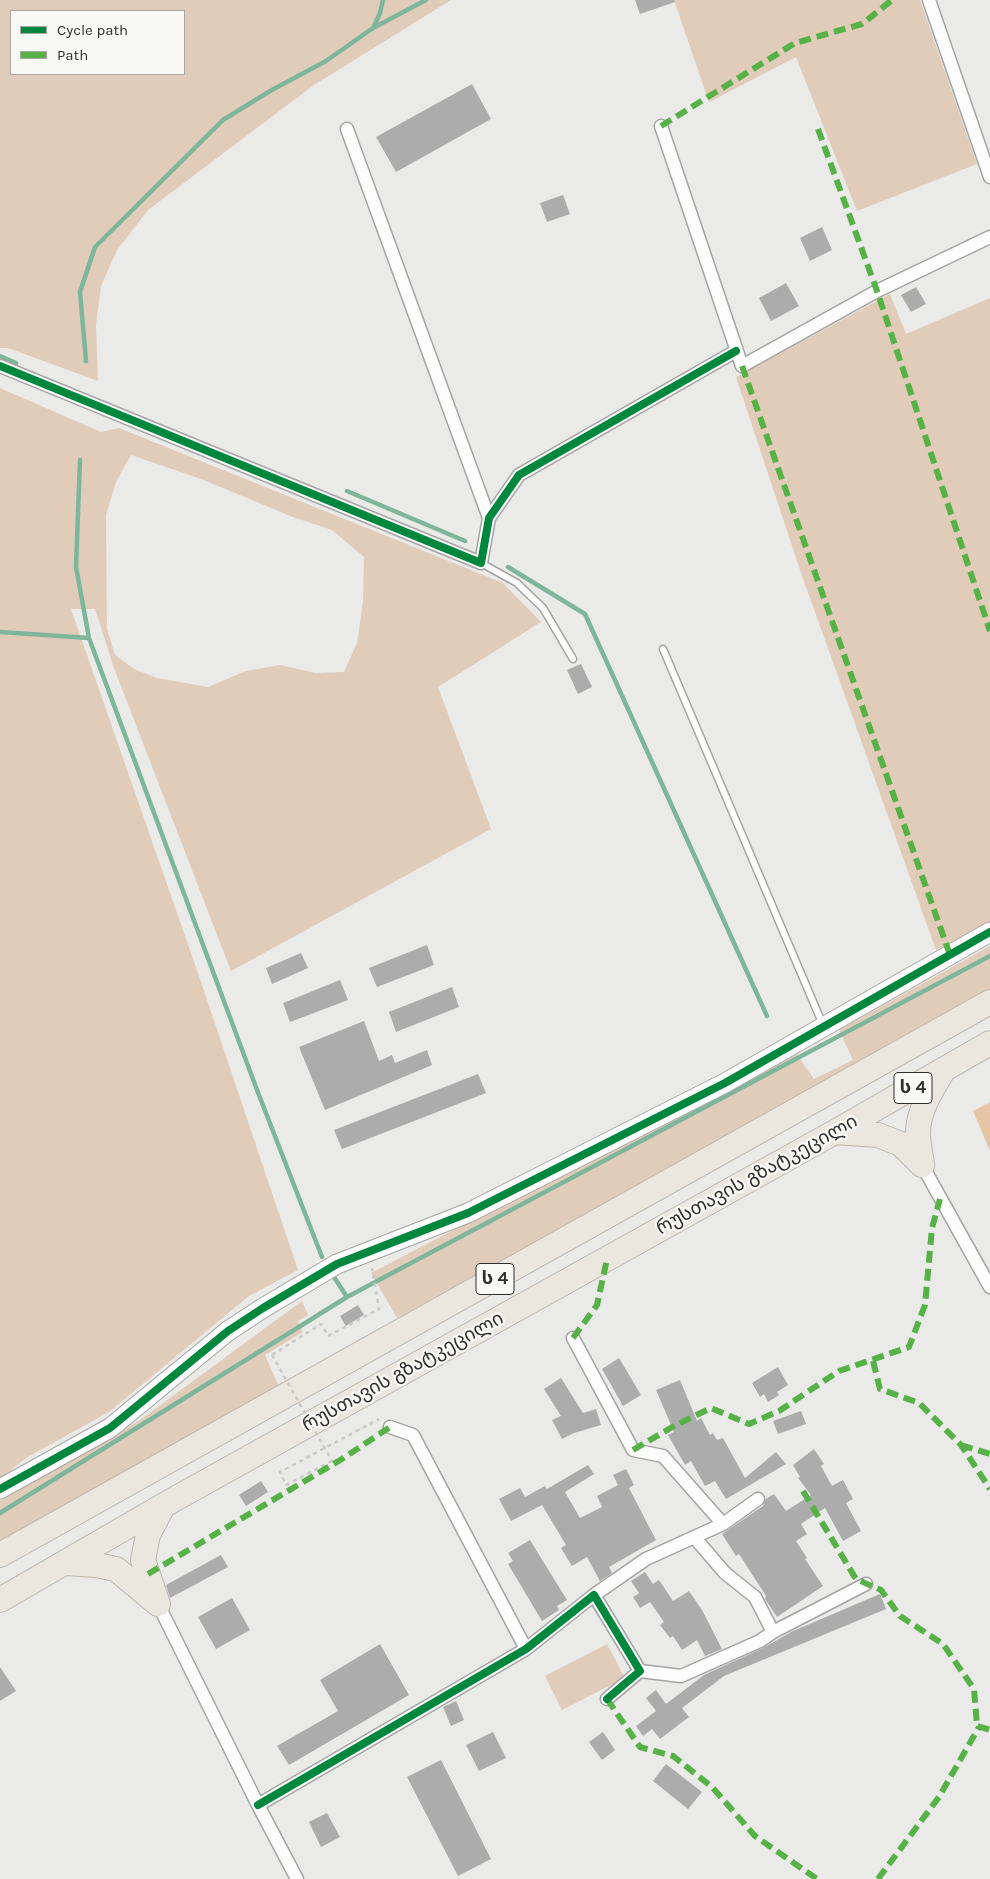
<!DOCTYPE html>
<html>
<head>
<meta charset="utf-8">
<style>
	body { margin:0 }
	#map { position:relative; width:990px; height:1879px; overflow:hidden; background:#eaeae9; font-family:Karla,sans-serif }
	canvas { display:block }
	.legend { position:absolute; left:10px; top:10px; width:175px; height:65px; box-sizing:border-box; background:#f8f9f5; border:1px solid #a8a8a5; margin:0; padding:6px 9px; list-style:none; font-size:15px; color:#2f2f2e }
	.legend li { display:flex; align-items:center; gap:10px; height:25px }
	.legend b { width:25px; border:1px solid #a8a8a5 }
</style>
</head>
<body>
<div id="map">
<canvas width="990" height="1879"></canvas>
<ul class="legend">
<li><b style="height:6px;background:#00873e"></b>Cycle path</li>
<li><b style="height:6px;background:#56b246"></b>Path</li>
</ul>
</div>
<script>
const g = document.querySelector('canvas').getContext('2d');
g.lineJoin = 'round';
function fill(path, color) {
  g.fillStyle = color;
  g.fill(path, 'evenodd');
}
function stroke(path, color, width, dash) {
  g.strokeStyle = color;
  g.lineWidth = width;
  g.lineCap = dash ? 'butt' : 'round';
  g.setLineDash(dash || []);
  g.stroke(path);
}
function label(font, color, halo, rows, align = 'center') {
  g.font = font + ' Karla,"Noto Sans Georgian",sans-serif';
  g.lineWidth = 4.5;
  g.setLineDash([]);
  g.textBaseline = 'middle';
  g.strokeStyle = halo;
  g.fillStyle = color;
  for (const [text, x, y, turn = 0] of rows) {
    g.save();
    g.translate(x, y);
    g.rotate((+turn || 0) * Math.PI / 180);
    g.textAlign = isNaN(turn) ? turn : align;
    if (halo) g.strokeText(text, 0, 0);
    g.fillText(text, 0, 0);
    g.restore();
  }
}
const green = new Path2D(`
	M 0,0 L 451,0 L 314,85 L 148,210 L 117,250 L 101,286 L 96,325 L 98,381 L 8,348 L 0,348 ZM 11,11 L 184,11 L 184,74 L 11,74 Z
	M 674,0 L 920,0 L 977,164 L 857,211 L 796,57 L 709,102 Z
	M 890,294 L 906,334 L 990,298 L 990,922 L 936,950 L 801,573 L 736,377 Z
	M 0,388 L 101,432 L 119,428 L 503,583 L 541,622 L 438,687 L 491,829 L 231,971 L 114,668 L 95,609 L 71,609 L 199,976 L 298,1270 L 249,1296 L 109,1412 L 26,1458 L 0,1479 ZM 131,455 L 201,479 L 293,517 L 332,530 L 364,557 L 363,602 L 357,643 L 344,672 L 315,673 L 280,665 L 246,671 L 208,687 L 157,678 L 134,669 L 115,655 L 107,629 L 106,515 L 116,482 Z
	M 990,946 L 990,992 L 397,1318 L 371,1273 L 795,1052 L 814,1079 L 853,1060 L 839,1030 Z
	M 302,1301 L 308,1315 L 298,1321 L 303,1332 L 265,1355 L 280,1389 L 0,1545 L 0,1501 L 140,1420 Z
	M 607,1644 L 625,1678 L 562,1710 L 545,1676 Z`);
const forest = new Path2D(`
	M 990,1102 L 990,1151 L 973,1111 Z`);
const stream = new Path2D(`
	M 373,28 L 426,0
	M 0,356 L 16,363
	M 86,361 L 80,292 L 95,247 L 223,120 L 270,91 L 326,61 L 373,28 L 380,13 L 383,0
	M 80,460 L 76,567 L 89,638 L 257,1090 L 322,1257
	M 347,491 L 465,541
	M 508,567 L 585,614 L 767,1016
	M 0,632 L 89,638
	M 334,1277 L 347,1297
	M 0,1513 L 347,1297 L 990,956`);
const building = new Path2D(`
	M 635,0 L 674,0 L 675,2 L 640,14 Z
	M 472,84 L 491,119 L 396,172 L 376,137 Z
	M 563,195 L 570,214 L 547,222 L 540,203 Z
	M 822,227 L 832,250 L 810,261 L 800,238 Z
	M 786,283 L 799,306 L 771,321 L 759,298 Z
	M 916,287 L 926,304 L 911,312 L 901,295 Z
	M 581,664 L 592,687 L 578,694 L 567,670 Z
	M 427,945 L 434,965 L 377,987 L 369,968 Z
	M 301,953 L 308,968 L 272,984 L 266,968 Z
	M 340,980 L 348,1000 L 290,1022 L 283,1003 Z
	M 452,987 L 459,1007 L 396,1032 L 389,1012 Z
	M 364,1021 L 379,1061 L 392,1055 L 395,1063 L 427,1050 L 432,1065 L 325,1110 L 299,1047 Z
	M 478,1074 L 486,1093 L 342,1149 L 334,1130 Z
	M 358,1305 L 364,1315 L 346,1326 L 340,1316 Z
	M 619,1358 L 641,1395 L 623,1406 L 602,1369 Z
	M 778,1367 L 788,1385 L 777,1392 L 779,1395 L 768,1402 L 764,1394 L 760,1397 L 752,1383 Z
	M 561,1378 L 583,1413 L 596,1409 L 601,1425 L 574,1433 L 562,1439 L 552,1420 L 561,1416 L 544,1389 Z
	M 680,1380 L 697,1421 L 701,1418 L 710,1435 L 713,1433 L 717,1440 L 723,1438 L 745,1478 L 776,1452 L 786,1464 L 726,1499 L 715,1481 L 705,1486 L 691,1461 L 685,1465 L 668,1435 L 674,1432 L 656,1390 Z
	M 801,1411 L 806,1424 L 778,1434 L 773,1421 Z
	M 814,1449 L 824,1464 L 821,1466 L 832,1486 L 843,1480 L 853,1499 L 846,1503 L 861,1531 L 843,1541 L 825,1508 L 801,1524 L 807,1534 L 796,1541 L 807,1558 L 805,1559 L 823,1586 L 777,1617 L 765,1599 L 766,1596 L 739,1554 L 736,1556 L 722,1534 L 763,1506 L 766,1499 L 774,1494 L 786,1511 L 811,1495 L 798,1478 L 800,1477 L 793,1465 Z
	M 588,1465 L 594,1474 L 565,1492 L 580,1518 L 602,1507 L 597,1496 L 618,1485 L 613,1475 L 626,1469 L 634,1485 L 629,1488 L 656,1540 L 609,1567 L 612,1573 L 600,1581 L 587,1557 L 572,1566 L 561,1548 L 566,1545 L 542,1505 L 511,1521 L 499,1499 L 520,1488 L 525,1497 L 545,1486 L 547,1489 Z
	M 261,1481 L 268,1492 L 246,1506 L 239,1495 Z
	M 530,1540 L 567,1600 L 557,1606 L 559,1610 L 542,1621 L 508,1564 L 513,1561 L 508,1553 Z
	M 221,1555 L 228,1567 L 170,1598 L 166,1585 Z
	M 645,1572 L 653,1584 L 659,1580 L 673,1601 L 689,1591 L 702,1610 L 722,1649 L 705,1656 L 697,1640 L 682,1650 L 673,1636 L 670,1638 L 660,1625 L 664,1622 L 650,1602 L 640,1608 L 633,1597 L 639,1593 L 631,1581 Z
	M 880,1594 L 886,1609 L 724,1676 L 682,1708 L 689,1717 L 660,1739 L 652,1729 L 643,1736 L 636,1726 L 656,1711 L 646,1698 L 656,1690 L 666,1704 L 704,1675 L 763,1648 L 793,1631 Z
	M 232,1598 L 250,1630 L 216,1649 L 198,1617 Z
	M 380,1644 L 409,1695 L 289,1765 L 277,1746 L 338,1711 L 320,1680 Z
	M 0,1667 L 16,1691 L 0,1701 Z
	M 456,1701 L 464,1720 L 451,1726 L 443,1707 Z
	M 493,1732 L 506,1758 L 479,1771 L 466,1745 Z
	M 603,1732 L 615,1750 L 602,1760 L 589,1742 Z
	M 441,1760 L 491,1859 L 458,1876 L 407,1777 Z
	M 666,1764 L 702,1792 L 688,1809 L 653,1781 Z
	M 327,1813 L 340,1837 L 321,1847 L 309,1822 Z`);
const path = new Path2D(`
	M 272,1355 L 321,1324 L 328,1336 L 379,1309 L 372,1268
	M 332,1461 L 286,1485 L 280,1472 L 379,1419`);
const lane = new Path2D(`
	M 481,563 L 517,583 L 543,608 L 573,659
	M 663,649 L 823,1025`);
const street = new Path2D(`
	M 929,0 L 990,177
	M 661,126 L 742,366 L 877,291 L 990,237
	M 347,129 L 489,518
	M 0,366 L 481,563 L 489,518 L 519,475 L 736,351
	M 922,1165 L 990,1287
	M 573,1338 L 633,1450 L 663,1456 L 723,1524
	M 390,1427 L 413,1435 L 526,1649
	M 694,1537 L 725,1573 L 755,1597 L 773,1632
	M 594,1595 L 646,1559 L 723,1524 L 758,1499
	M 158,1604 L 258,1805 L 297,1879
	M 640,1671 L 681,1676 L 760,1641 L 773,1632 L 866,1584
	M 258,1805 L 526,1649 L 594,1595 L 640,1671 L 607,1699`);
const secondary = new Path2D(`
	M 0,1489 L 110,1428 L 228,1331 L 263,1308 L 337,1264 L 468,1213 L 725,1083 L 990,932`);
const highway = new Path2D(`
	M 835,1132 L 878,1135 L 901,1144 L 922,1165 C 921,1155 918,1144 918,1133 C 918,1111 932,1089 943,1071
	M 0,1555 L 990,1002
	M 66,1563 L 96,1565 L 116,1569 L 158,1604
	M 0,1600 L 173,1500 L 835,1132 L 990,1043
	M 158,1604 L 143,1560 L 148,1535 L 163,1506`);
const pathBridge = new Path2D(`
	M 272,1355 L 332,1461`);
const quiet = new Path2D(`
	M 661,126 L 795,43 L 862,24 L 892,0
	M 818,129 L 877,291 L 990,631
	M 742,366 L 950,955
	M 573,1338 L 597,1305 L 607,1259
	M 873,1361 L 880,1389 L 919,1403 L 961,1445 L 990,1489
	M 961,1445 L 990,1454
	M 633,1450 L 674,1426 L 711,1408 L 749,1424 L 779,1411 L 839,1371 L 909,1347 L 925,1305 L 932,1228 L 940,1199
	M 803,1491 L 856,1579 L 881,1590 L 900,1616 L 943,1644 L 974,1689 L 977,1726 L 990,1730
	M 148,1574 L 342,1459 L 390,1427
	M 607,1699 L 640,1747 L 673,1756 L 712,1787 L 755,1836 L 817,1879
	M 878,1879 L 939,1797 L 979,1727`);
const cycleway = new Path2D(`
	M 0,366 L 481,563 L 489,518 L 519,475 L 736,351
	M 0,1489 L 110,1428 L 228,1331 L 263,1308 L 337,1264 L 468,1213 L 725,1083 L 990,932
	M 258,1805 L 526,1649 L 594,1595 L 640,1671 L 607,1699`);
const shields = [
	[913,1088,38],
	[495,1279,38]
];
const shieldNames = [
	["ს 4",913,1088],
	["ს 4",495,1279]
];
const streetNames = [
	["რუსთავის გზატკეცილი",757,1175,-29],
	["რუსთავის გზატკეცილი",403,1372,-29]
];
fill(green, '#e1ccb9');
fill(forest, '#e6c5a7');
stroke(stream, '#7eb69b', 4.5);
fill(building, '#abacab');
stroke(lane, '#a4a4a3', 9);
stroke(street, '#a4a4a3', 15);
stroke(secondary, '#a4a4a3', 21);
stroke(highway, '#bbb7ae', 26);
stroke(path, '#c9c9c8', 2.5, [4, 4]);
stroke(lane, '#fcfcfc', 6);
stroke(street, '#fcfcfc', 12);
stroke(secondary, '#fcfcfc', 19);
stroke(highway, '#ebe7de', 24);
stroke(pathBridge, '#c9c9c8', 2.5, [4, 4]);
stroke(quiet, '#56b246', 6, [12, 6]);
stroke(cycleway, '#00873e', 8);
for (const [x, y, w] of shields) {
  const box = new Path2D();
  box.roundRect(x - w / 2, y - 15.5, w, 31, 4);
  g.fillStyle = '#f8f9f5';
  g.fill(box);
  stroke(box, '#2f2f2e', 1);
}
label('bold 18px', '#2f2f2e', null, shieldNames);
label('19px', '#2f2f2e', '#f8f9f5', streetNames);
</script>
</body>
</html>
